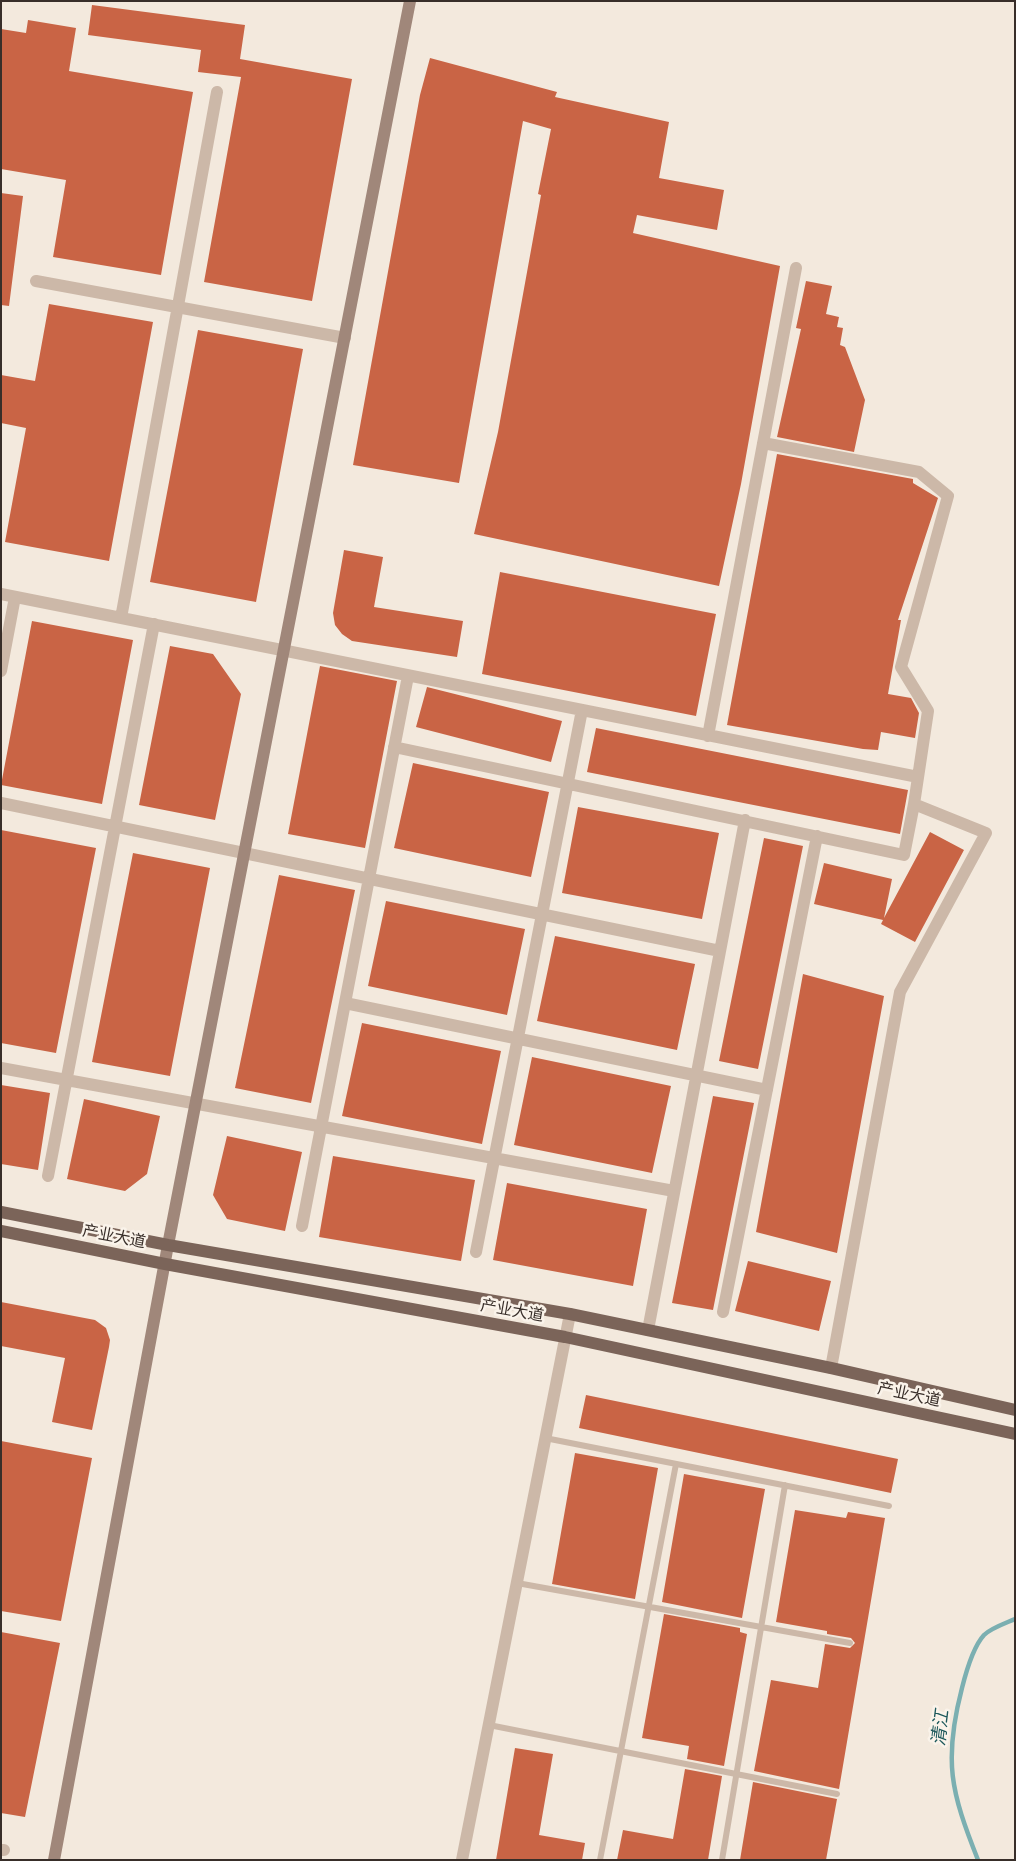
<!DOCTYPE html>
<html>
<head>
<meta charset="utf-8">
<style>
	body { margin:0 }
	#map { position:relative; width:1016px; height:1861px; overflow:hidden; background:#f3e9dd; font-family:"Open Sans",sans-serif }
	canvas { display:block }
	.frame { position:absolute; inset:0; border:2px solid #382e29; pointer-events:none }
</style>
</head>
<body>
<div id="map">
<canvas width="1016" height="1861"></canvas>
<div class="frame"></div>
</div>
<script>
const g = document.querySelector('canvas').getContext('2d');
g.lineJoin = 'round';
function stroke(path, color, width, dash) {
  g.strokeStyle = color;
  g.lineWidth = width;
  g.lineCap = dash ? 'butt' : 'round';
  g.setLineDash(dash || []);
  g.stroke(path);
}
function fill(path, color) {
  g.fillStyle = color;
  g.fill(path, 'evenodd');
}
function label(font, color, halo, rows, align = 'center') {
  g.font = font + ' "Open Sans","Noto Sans SC",sans-serif';
  g.lineWidth = 5;
  g.setLineDash([]);
  g.textBaseline = 'middle';
  g.strokeStyle = halo;
  g.fillStyle = color;
  for (const [text, x, y, turn = 0] of rows) {
    g.save();
    g.translate(x, y);
    g.rotate((+turn || 0) * Math.PI / 180);
    g.textAlign = isNaN(turn) ? turn : align;
    if (halo) g.strokeText(text, 0, 0);
    g.fillText(text, 0, 0);
    g.restore();
  }
}
const stream = new Path2D(`
	M 978,1860 C 951,1792 943,1761 962,1688 C 966,1672 973,1647 984,1635 C 991,1628 1006,1623 1015,1619`);
const building = new Path2D(`
	M 92,5 L 245,25 L 240,59 L 352,79 L 312,301 L 204,282 L 241,77 L 198,72 L 201,50 L 88,35 Z
	M 28,20 L 76,28 L 69,71 L 193,92 L 161,275 L 53,257 L 66,180 L 1,169 L 1,29 L 26,33 Z
	M 430,58 L 557,92 L 555,97 L 669,122 L 659,178 L 724,190 L 717,230 L 637,215 L 633,233 L 780,266 L 741,484 L 719,586 L 474,534 L 498,432 L 541,195 L 538,194 L 551,129 L 523,121 L 459,483 L 353,465 L 420,95 Z
	M 1,193 L 23,196 L 9,306 L 1,305 Z
	M 806,281 L 832,286 L 826,314 L 839,317 L 837,327 L 843,328 L 840,345 L 845,347 L 865,400 L 854,452 L 777,437 L 801,329 L 796,328 Z
	M 49,304 L 153,322 L 109,561 L 5,542 L 26,428 L 1,423 L 1,375 L 35,381 Z
	M 198,330 L 303,349 L 256,602 L 150,582 Z
	M 777,454 L 913,479 L 913,483 L 938,498 L 898,620 L 901,620 L 888,694 L 911,698 L 919,713 L 915,738 L 881,732 L 878,750 L 863,749 L 727,725 Z
	M 344,550 L 383,557 L 374,607 L 463,621 L 457,657 L 352,641 L 342,634 L 335,625 L 333,613 Z
	M 500,572 L 716,614 L 696,716 L 482,674 Z
	M 32,621 L 133,640 L 102,804 L 1,785 Z
	M 170,646 L 213,654 L 241,694 L 215,820 L 139,805 Z
	M 320,666 L 397,681 L 365,848 L 288,834 Z
	M 427,687 L 562,721 L 551,762 L 416,727 Z
	M 596,728 L 908,790 L 900,834 L 587,772 Z
	M 413,763 L 549,792 L 531,877 L 394,848 Z
	M 578,807 L 719,833 L 702,919 L 562,893 Z
	M 1,830 L 96,848 L 56,1053 L 1,1043 Z
	M 930,832 L 964,850 L 915,942 L 881,924 L 883,920 L 814,904 L 824,863 L 892,879 L 884,918 Z
	M 764,838 L 803,846 L 758,1069 L 719,1061 Z
	M 133,853 L 210,868 L 170,1076 L 92,1062 Z
	M 279,875 L 355,890 L 311,1103 L 235,1088 Z
	M 386,901 L 525,929 L 507,1015 L 368,986 Z
	M 555,936 L 695,964 L 677,1050 L 537,1021 Z
	M 803,974 L 884,996 L 837,1253 L 756,1232 Z
	M 362,1023 L 501,1051 L 482,1144 L 342,1116 Z
	M 532,1057 L 671,1086 L 652,1173 L 514,1145 Z
	M 1,1085 L 50,1093 L 38,1170 L 1,1164 Z
	M 713,1096 L 754,1103 L 713,1310 L 672,1303 Z
	M 84,1099 L 160,1116 L 147,1174 L 125,1191 L 67,1179 Z
	M 227,1136 L 302,1152 L 285,1231 L 227,1219 L 213,1195 Z
	M 333,1156 L 475,1180 L 461,1261 L 319,1237 Z
	M 507,1183 L 647,1209 L 633,1286 L 493,1260 Z
	M 748,1261 L 831,1281 L 819,1331 L 735,1311 Z
	M 1,1302 L 95,1320 L 106,1328 L 110,1340 L 109,1347 L 92,1430 L 52,1422 L 65,1358 L 1,1346 Z
	M 586,1395 L 898,1459 L 891,1493 L 579,1428 Z
	M 1,1441 L 92,1458 L 61,1621 L 1,1611 Z
	M 575,1453 L 658,1468 L 635,1599 L 552,1584 Z
	M 684,1474 L 765,1489 L 742,1618 L 662,1602 Z
	M 795,1510 L 846,1518 L 848,1512 L 885,1518 L 839,1789 L 754,1771 L 771,1680 L 818,1688 L 825,1644 L 850,1648 L 855,1643 L 851,1638 L 827,1634 L 827,1631 L 776,1622 Z
	M 664,1614 L 740,1628 L 740,1632 L 747,1634 L 724,1766 L 687,1759 L 689,1746 L 642,1738 Z
	M 1,1632 L 60,1643 L 25,1817 L 1,1813 Z
	M 515,1748 L 553,1754 L 539,1835 L 585,1843 L 582,1860 L 496,1860 Z
	M 685,1769 L 722,1776 L 708,1860 L 617,1860 L 623,1830 L 673,1839 Z
	M 753,1782 L 837,1799 L 826,1860 L 740,1860 Z`);
const lane = new Path2D(`
	M 545,1438 L 889,1506
	M 517,1583 L 850,1643
	M 489,1725 L 837,1794
	M 600,1860 L 676,1464
	M 722,1860 L 785,1485`);
const street = new Path2D(`
	M 36,281 L 345,338
	M 763,443 L 919,472 L 948,496 L 901,667 L 928,711 L 914,804 L 986,833 L 900,992 L 831,1368
	M 1,594 L 918,777
	M 121,618 L 217,92
	M 1,671 L 15,597
	M 708,736 L 796,268
	M 394,747 L 904,855 L 914,804
	M 1,803 L 720,951
	M 345,1003 L 767,1090
	M 1,1068 L 674,1191
	M 48,1176 L 154,624
	M 302,1226 L 408,676
	M 476,1252 L 582,710
	M 723,1312 L 817,836
	M 648,1330 L 745,820
	M 1,1850 L 4,1850
	M 462,1860 L 570,1314`);
const secondary = new Path2D(`
	M 54,1860 L 168,1245 L 410,1`);
const primary = new Path2D(`
	M 1,1212 L 168,1245 L 570,1314 L 831,1368 L 1015,1410
	M 1,1231 L 165,1264 L 565,1337 L 1015,1434`);
const streetNames = [
	["产业大道",114,1237,11],
	["产业大道",512,1311,10],
	["产业大道",909,1395,12]
];
const waterNames = [
	["清江",941,1728,-83]
];
stroke(stream, '#7bafb1', 4.5);
fill(building, '#c96445');
stroke(lane, '#ccb8a8', 6);
stroke(street, '#ccb8a8', 12);
stroke(secondary, '#a0877a', 12);
stroke(primary, '#7b6459', 12);
label('16px', '#382e29', '#faf3ea', streetNames);
label('italic 18px', '#1d585b', '#faf3ea', waterNames);
</script>
</body>
</html>
